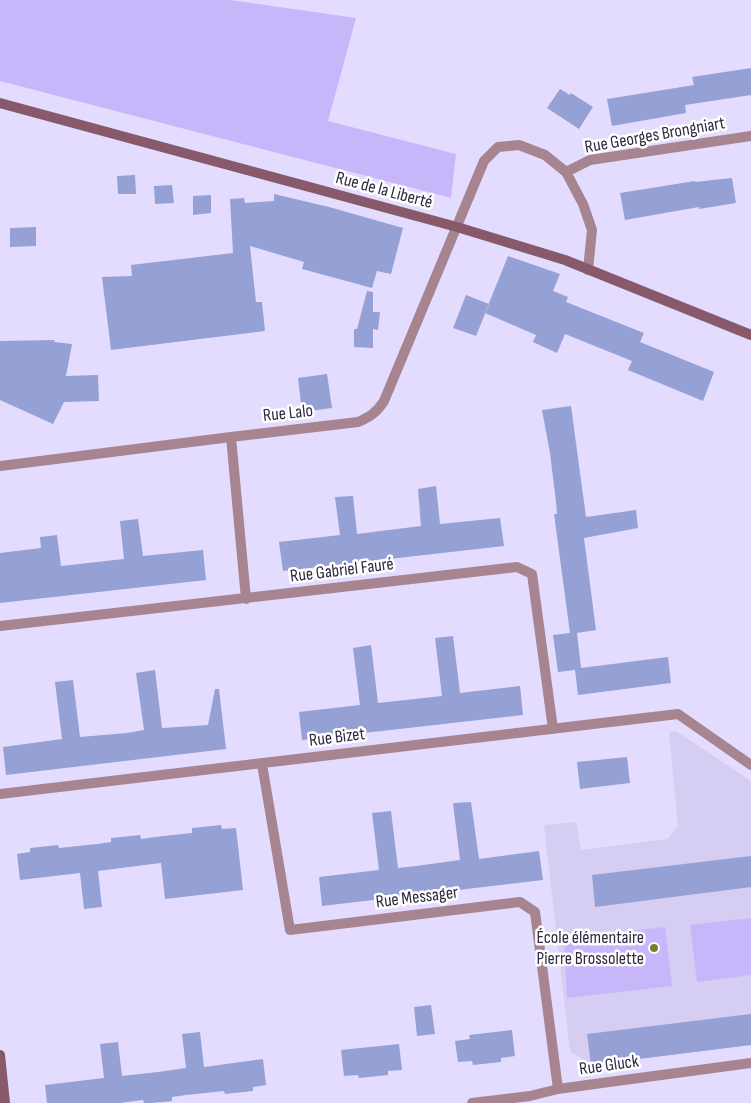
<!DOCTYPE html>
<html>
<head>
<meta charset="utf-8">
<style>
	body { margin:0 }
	canvas { display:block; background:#e3dcfe }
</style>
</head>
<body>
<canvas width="751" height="1103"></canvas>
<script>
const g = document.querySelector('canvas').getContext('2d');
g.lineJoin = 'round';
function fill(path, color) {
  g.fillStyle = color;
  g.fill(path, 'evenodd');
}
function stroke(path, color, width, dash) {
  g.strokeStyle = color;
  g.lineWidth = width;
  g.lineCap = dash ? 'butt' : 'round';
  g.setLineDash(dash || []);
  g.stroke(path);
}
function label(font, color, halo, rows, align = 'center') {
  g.font = font + ' "Sofia Sans Condensed",sans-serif';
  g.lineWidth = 5;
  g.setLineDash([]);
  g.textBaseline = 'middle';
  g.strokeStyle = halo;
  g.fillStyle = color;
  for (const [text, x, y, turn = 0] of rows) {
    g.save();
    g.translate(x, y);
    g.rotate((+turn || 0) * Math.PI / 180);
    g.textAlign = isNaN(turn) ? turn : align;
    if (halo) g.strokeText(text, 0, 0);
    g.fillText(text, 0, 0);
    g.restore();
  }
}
const built = new Path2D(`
	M 676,731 L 751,781 L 751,1045 L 591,1065 L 570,1051 L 544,825 L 576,822 L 581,850 L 668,839 L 678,826 L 669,732 Z`);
const green = new Path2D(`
	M 0,0 L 230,0 L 356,18 L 328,121 L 456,154 L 451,198 L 0,81 Z
	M 751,918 L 751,975 L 697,982 L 690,925 Z
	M 665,927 L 672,986 L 567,998 L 564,939 Z`);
const building = new Path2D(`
	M 751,68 L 751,95 L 685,105 L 686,113 L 612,126 L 607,99 L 694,85 L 692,77 Z
	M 560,89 L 570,95 L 571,93 L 593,107 L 579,129 L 547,108 Z
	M 135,175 L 136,194 L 118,194 L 117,176 Z
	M 732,178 L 736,203 L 699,209 L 699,207 L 625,220 L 620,193 L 695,181 L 695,182 Z
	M 172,185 L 174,203 L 155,204 L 154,186 Z
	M 274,194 L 329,207 L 403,228 L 391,274 L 377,271 L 372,288 L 302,269 L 304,262 L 250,246 L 256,302 L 262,302 L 265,331 L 111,350 L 102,277 L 132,276 L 131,265 L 233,253 L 230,199 L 244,198 L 245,203 L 274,201 Z
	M 211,195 L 211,213 L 193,215 L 193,196 Z
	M 36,227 L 36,246 L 10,247 L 10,228 Z
	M 508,256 L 560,274 L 553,291 L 568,297 L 566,302 L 644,333 L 640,342 L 714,372 L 703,401 L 628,370 L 632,361 L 565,334 L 557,353 L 533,342 L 536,335 L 485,313 Z
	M 367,291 L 373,292 L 373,312 L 380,312 L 378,330 L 373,329 L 373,348 L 354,347 L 354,329 L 357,329 Z
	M 466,295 L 489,304 L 476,336 L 453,328 Z
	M 55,340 L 54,342 L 72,344 L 66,376 L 98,375 L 99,401 L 64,402 L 53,424 L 0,400 L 0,341 Z
	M 327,374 L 332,408 L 302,412 L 298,378 Z
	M 571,406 L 586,517 L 636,510 L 638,528 L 584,538 L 596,630 L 577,633 L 581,668 L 668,657 L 671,683 L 578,695 L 575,670 L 558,672 L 553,635 L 570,633 L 554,514 L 557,514 L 556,502 L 550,453 L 542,410 Z
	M 436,486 L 440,524 L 500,518 L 504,546 L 283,571 L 279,542 L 340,535 L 335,497 L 353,496 L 357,534 L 421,526 L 418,489 Z
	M 138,519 L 143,556 L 203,550 L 206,580 L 0,603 L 0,553 L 41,548 L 40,537 L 57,535 L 61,566 L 124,559 L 120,521 Z
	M 453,636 L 460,693 L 520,686 L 523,715 L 302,740 L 299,712 L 360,705 L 353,648 L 371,645 L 378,703 L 442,696 L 435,638 Z
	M 155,670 L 162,728 L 208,725 L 215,689 L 219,689 L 226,749 L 6,775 L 3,747 L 62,739 L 55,682 L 73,680 L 80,737 L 127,733 L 144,730 L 136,673 Z
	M 627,757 L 630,783 L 580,789 L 577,762 Z
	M 471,802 L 479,859 L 539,851 L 543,880 L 322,906 L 319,877 L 379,870 L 372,813 L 391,811 L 398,868 L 416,866 L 460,860 L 453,803 Z
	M 221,825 L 222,829 L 236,828 L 243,890 L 165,899 L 161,863 L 129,867 L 98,871 L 102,907 L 84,909 L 80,873 L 20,880 L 17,854 L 30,852 L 30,848 L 58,845 L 59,848 L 97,844 L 111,842 L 111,838 L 140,835 L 141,839 L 155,837 L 192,833 L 192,828 Z
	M 751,856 L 751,887 L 595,907 L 592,875 Z
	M 431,1005 L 435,1034 L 417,1036 L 414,1007 Z
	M 751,1014 L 751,1045 L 591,1065 L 587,1034 Z
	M 512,1030 L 515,1056 L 501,1058 L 501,1062 L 473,1065 L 472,1061 L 458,1062 L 455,1041 L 470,1039 L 469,1035 Z
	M 200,1032 L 204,1067 L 263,1059 L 266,1085 L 253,1087 L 253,1091 L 225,1094 L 224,1091 L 186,1095 L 172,1097 L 172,1101 L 151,1103 L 144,1103 L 143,1100 L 119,1103 L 47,1103 L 45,1085 L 104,1078 L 100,1044 L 118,1042 L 122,1076 L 158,1072 L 186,1068 L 182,1034 Z
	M 399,1044 L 402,1070 L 388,1071 L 388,1075 L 359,1078 L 358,1075 L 344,1076 L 341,1050 Z`);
const street = new Path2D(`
	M 566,172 L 590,160 L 751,136
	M 231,437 L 246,599
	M 0,466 L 231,437 L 358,422 C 370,417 377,412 384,401 L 484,161 L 498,147 L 519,145 L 545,155 L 566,172 L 583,204 L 592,230 L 588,270
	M 0,626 L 517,567 L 532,574 L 553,729
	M 262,764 L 290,930 L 520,902 L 535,912 L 558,1089
	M 0,794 L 678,714 L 751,765
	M 472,1103 L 530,1096 L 558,1089 L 587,1085 L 751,1063`);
const secondary = new Path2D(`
	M 0,103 L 457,227 L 565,260 L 751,335
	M 0,1055 L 5,1103`);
const markers = [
	[654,948,5,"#77802c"]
];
const streetNames = [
	["Rue Georges Brongniart",655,136,-10],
	["Rue de la Liberté",384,191,15],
	["Rue Lalo",288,414,-6],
	["Rue Gabriel Fauré",342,571,-7],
	["Rue Bizet",337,738,-7],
	["Rue Messager",417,898,-7],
	["Rue Gluck",609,1066,-8]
];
const poiNames = [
	["École élémentaire",644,938],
	["Pierre Brossolette",644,959]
];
fill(built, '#d5cdf2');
fill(green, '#c7b7fa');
fill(building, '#95a0d4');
stroke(street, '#a68591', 10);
stroke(secondary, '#87596b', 10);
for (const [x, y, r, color] of markers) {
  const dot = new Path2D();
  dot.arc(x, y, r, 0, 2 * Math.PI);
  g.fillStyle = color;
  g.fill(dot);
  stroke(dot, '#fff', 2);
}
label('18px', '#2f2a3f', '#fff', streetNames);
label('18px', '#2f2a3f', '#fff', poiNames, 'right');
</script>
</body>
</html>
